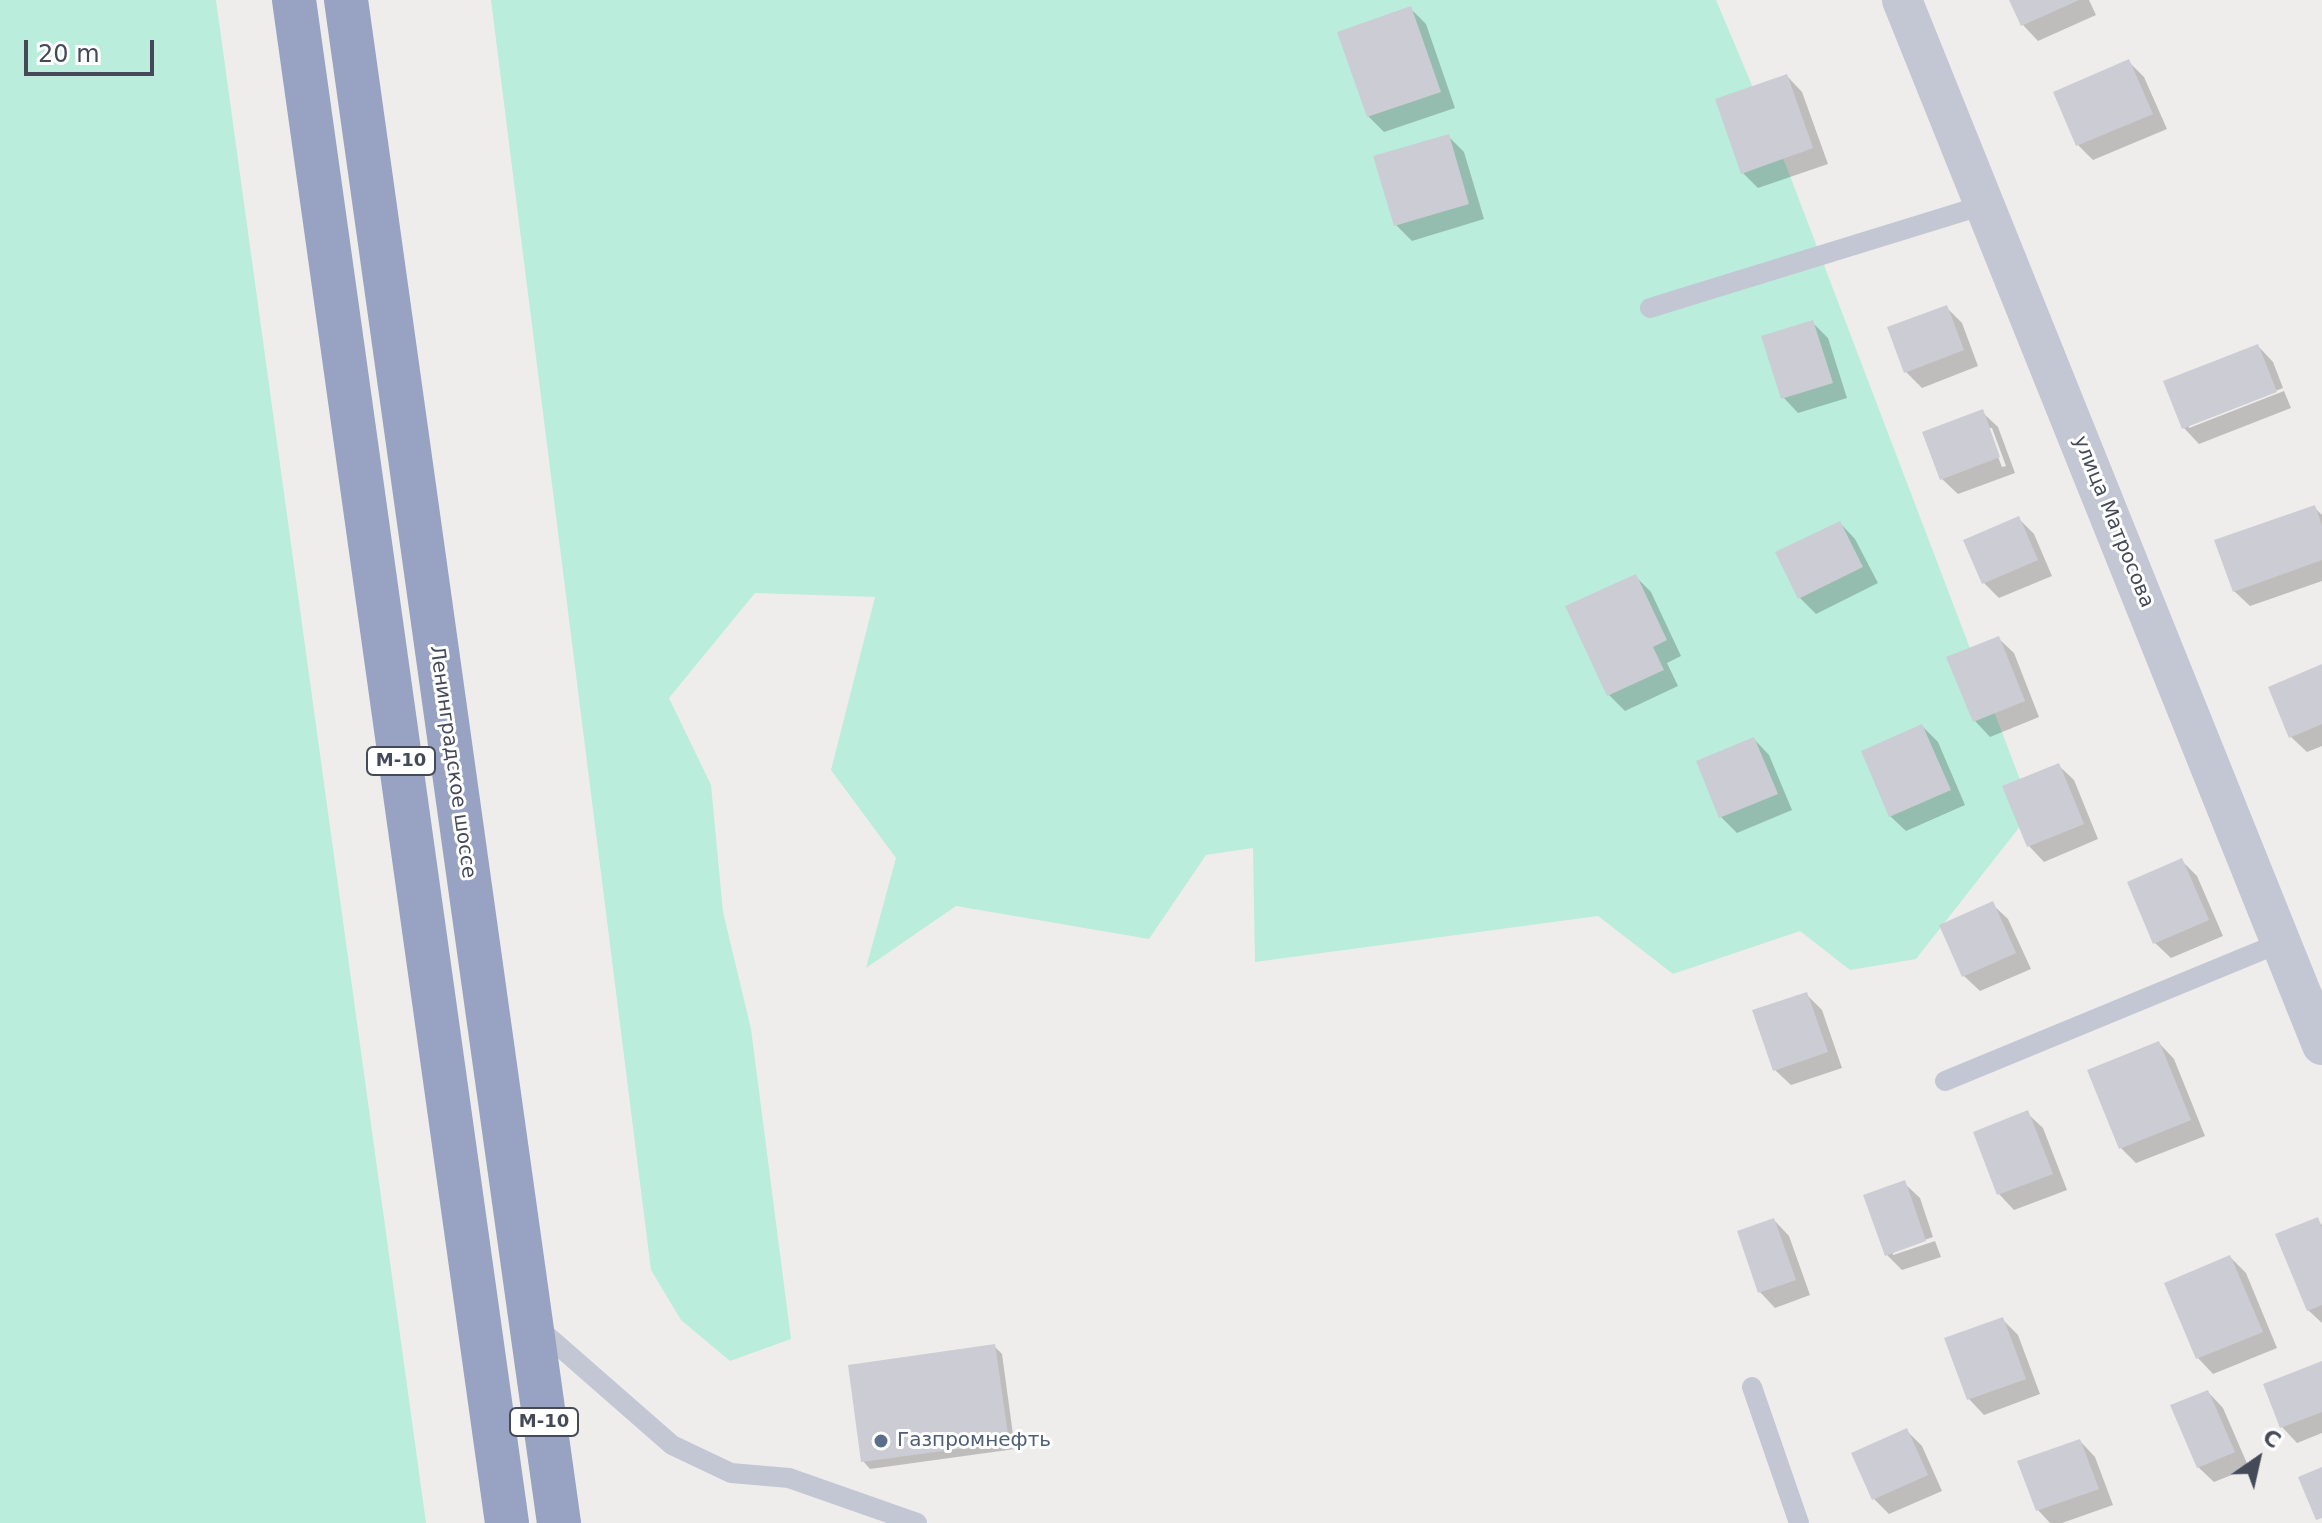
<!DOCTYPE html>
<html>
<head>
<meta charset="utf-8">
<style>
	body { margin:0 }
	#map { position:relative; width:2322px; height:1523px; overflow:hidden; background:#efedec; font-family:"DejaVu Sans",sans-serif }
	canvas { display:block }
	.north { position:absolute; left:2218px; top:1419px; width:80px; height:80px; -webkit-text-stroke:6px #fff; paint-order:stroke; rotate:34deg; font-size:22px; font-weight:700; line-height:32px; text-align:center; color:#454a59 }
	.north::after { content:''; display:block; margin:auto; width:28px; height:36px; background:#454a59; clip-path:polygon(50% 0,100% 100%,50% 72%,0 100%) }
	.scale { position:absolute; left:24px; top:40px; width:130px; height:36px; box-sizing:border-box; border:4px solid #454a59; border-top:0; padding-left:10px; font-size:24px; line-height:28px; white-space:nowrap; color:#454a59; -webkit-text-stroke:6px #fff; paint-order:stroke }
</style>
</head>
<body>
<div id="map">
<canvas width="2322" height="1523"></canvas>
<div class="north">С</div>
<div class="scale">20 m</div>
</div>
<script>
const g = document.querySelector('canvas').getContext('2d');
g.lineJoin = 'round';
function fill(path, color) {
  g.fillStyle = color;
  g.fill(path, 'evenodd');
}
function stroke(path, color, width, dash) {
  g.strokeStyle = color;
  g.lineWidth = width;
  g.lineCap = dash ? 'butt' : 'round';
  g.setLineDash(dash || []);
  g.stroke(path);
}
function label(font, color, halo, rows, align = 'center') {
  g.font = font + ' "DejaVu Sans",sans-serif';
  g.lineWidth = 6;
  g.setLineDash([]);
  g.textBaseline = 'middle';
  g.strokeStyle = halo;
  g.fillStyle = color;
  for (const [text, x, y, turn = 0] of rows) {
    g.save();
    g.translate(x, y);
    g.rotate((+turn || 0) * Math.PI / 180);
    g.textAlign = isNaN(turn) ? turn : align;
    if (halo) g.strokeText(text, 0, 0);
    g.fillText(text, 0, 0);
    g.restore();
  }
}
const green = new Path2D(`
	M 0,0 L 216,0 L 426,1523 L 0,1523 Z
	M 491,0 L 1716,0 L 1787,168 L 2032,811 L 1916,959 L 1850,970 L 1800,931 L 1673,974 L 1598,916 L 1255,962 L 1253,848 L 1206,855 L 1149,939 L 956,906 L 866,968 L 896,858 L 831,770 L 875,597 L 755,593 L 669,698 L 711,785 L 723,912 L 751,1029 L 791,1339 L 730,1361 L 681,1320 L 651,1270 Z`);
const shadow = new Path2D(`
	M 2011,0 L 2089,0 L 2096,15 L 2038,41 L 2023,25 Z
	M 1410,8 L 1426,24 L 1455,108 L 1384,132 L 1368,116 Z
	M 2129,62 L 2144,77 L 2167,129 L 2093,160 L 2078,145 Z
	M 1787,76 L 1802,92 L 1828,164 L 1758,188 L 1743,173 Z
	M 1448,136 L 1464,152 L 1484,219 L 1412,241 L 1396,225 Z
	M 1946,307 L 1962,323 L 1978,366 L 1922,388 L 1906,372 Z
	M 1813,323 L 1828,338 L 1847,398 L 1798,413 L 1783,397 Z
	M 2258,346 L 2273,362 L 2283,388 L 2189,424 L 2189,428 L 2284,391 L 2291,408 L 2199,444 L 2184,428 Z
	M 1982,412 L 1998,427 L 2015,473 L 1958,494 L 1942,479 ZM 1987,428 L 1992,428 L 2006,466 L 2002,467 Z
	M 2314,507 L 2322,515 L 2322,581 L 2250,606 L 2234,591 Z
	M 2018,518 L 2034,534 L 2052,576 L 1999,598 L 1984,583 Z
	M 1840,523 L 1855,539 L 1878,583 L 1816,614 L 1800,598 L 1778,553 Z
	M 1635,576 L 1651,592 L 1681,656 L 1667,663 L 1678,686 L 1625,711 L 1609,695 L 1568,607 Z
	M 1998,638 L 2014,653 L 2039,717 L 1990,737 L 1975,721 Z
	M 2322,666 L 2322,746 L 2307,752 L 2291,737 Z
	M 1922,726 L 1938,742 L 1965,805 L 1906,831 L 1890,816 Z
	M 1754,739 L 1769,755 L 1792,810 L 1737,833 L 1721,817 Z
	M 2058,765 L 2074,780 L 2098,839 L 2044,862 L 2029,846 Z
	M 2182,861 L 2197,876 L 2223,936 L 2171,958 L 2155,943 Z
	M 1992,904 L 2008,919 L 2031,969 L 1980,991 L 1964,976 Z
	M 1806,994 L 1822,1010 L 1842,1068 L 1791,1085 L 1775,1070 Z
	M 2159,1043 L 2174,1059 L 2205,1136 L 2136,1163 L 2121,1148 Z
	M 2027,1113 L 2043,1128 L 2067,1190 L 2014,1210 L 1999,1194 Z
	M 1904,1183 L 1920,1198 L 1933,1237 L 1893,1251 L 1893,1255 L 1935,1241 L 1941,1257 L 1902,1270 L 1887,1255 Z
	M 1774,1220 L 1789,1236 L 1810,1295 L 1775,1308 L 1760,1292 Z
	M 2317,1220 L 2322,1225 L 2322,1323 L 2308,1310 Z
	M 2230,1257 L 2246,1273 L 2277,1348 L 2213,1374 L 2198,1358 L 2167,1284 Z
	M 2002,1319 L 2018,1335 L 2040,1394 L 1984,1415 L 1969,1399 Z
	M 994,1346 L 1002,1354 L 1015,1449 L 870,1469 L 863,1461 Z
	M 2322,1364 L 2322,1433 L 2297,1443 L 2282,1427 Z
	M 2208,1392 L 2223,1408 L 2249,1468 L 2214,1482 L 2198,1467 Z
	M 1907,1431 L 1922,1446 L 1942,1491 L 1889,1514 L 1874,1499 Z
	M 2080,1441 L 2095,1457 L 2113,1505 L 2062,1523 L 2050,1523 L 2038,1510 Z`);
const building = new Path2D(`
	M 2009,0 L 2079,0 L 2021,26 Z
	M 1411,6 L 1441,92 L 1367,117 L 1337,32 Z
	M 2129,59 L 2153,114 L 2076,146 L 2053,92 Z
	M 1787,74 L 1813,148 L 1741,174 L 1715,99 Z
	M 1449,134 L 1469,204 L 1394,226 L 1373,156 Z
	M 1947,305 L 1964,350 L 1904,373 L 1887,327 Z
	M 1813,320 L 1833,383 L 1781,399 L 1761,336 Z
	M 2258,344 L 2277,392 L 2182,429 L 2163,381 Z
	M 1983,409 L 2000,457 L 1940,480 L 1922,432 Z
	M 2315,505 L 2322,526 L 2322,560 L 2233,592 L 2214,540 Z
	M 2019,516 L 2038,560 L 1982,584 L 1963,540 Z
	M 1840,521 L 1863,567 L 1798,599 L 1775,552 Z
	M 1636,574 L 1667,640 L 1653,647 L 1664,670 L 1607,696 L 1565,606 Z
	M 1999,636 L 2025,701 L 1973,722 L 1946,657 Z
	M 2322,664 L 2322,724 L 2289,738 L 2268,687 Z
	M 1922,724 L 1951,790 L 1889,817 L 1861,751 Z
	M 1754,737 L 1778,794 L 1719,818 L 1696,761 Z
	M 2059,763 L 2084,824 L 2027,847 L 2002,786 Z
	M 2182,858 L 2209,920 L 2153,944 L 2127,882 Z
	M 1993,901 L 2016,953 L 1962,977 L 1939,925 Z
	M 1807,992 L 1828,1052 L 1773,1071 L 1752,1010 Z
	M 2159,1041 L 2191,1120 L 2119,1149 L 2087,1070 Z
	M 2028,1110 L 2053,1174 L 1997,1195 L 1973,1132 Z
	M 1905,1180 L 1926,1241 L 1885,1256 L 1863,1195 Z
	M 2318,1217 L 2322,1228 L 2322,1305 L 2307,1311 L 2275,1234 Z
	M 1774,1218 L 1796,1280 L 1758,1293 L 1737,1231 Z
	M 2230,1255 L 2263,1332 L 2196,1359 L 2164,1283 Z
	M 2003,1317 L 2026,1379 L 1967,1400 L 1944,1338 Z
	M 995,1344 L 1009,1442 L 861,1462 L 848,1365 Z
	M 2322,1361 L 2322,1412 L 2280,1428 L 2263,1384 Z
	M 2208,1390 L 2235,1452 L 2197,1468 L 2170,1405 Z
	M 1907,1428 L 1928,1475 L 1872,1500 L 1851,1453 Z
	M 2080,1439 L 2099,1489 L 2036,1511 L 2017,1461 Z
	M 2322,1467 L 2322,1518 L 2316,1520 L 2298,1477 Z`);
const service = new Path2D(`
	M 1650,308 L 1984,205
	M 1945,1081 L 2282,942
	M 536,1326 L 672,1445 L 731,1473 L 789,1478 L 917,1523
	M 1752,1387 L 1799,1523`);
const minor = new Path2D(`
	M 1902,0 L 2322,1045`);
const trunk = new Path2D(`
	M 294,0 L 507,1523
	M 346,0 L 559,1523`);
const markers = [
	[881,1441,8,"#5c6f8a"]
];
const shields = [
	[401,761,68],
	[544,1422,68]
];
const shieldNames = [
	["М-10",401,761],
	["М-10",544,1422]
];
const streetNames = [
	["улица Матросова",2113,522,68],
	["Ленинградское шоссе",452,762,82]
];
const serviceNames = [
	["Газпромнефть",897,1441]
];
fill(green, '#baeddc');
fill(shadow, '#0003');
fill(building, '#cccdd4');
stroke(service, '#c3c7d4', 20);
stroke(minor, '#c3c7d4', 40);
stroke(trunk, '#98a2c3', 44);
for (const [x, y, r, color] of markers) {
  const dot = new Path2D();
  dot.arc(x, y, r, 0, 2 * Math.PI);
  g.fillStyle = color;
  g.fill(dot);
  stroke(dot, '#fff', 3);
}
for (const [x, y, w] of shields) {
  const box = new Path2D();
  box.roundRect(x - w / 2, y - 14, w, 28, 6);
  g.fillStyle = '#fff';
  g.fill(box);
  stroke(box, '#454a59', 2);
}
label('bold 18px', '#454a59', null, shieldNames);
label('20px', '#454a59', '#fff', streetNames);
label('20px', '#4e5e75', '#fff', serviceNames, 'left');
</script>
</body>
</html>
